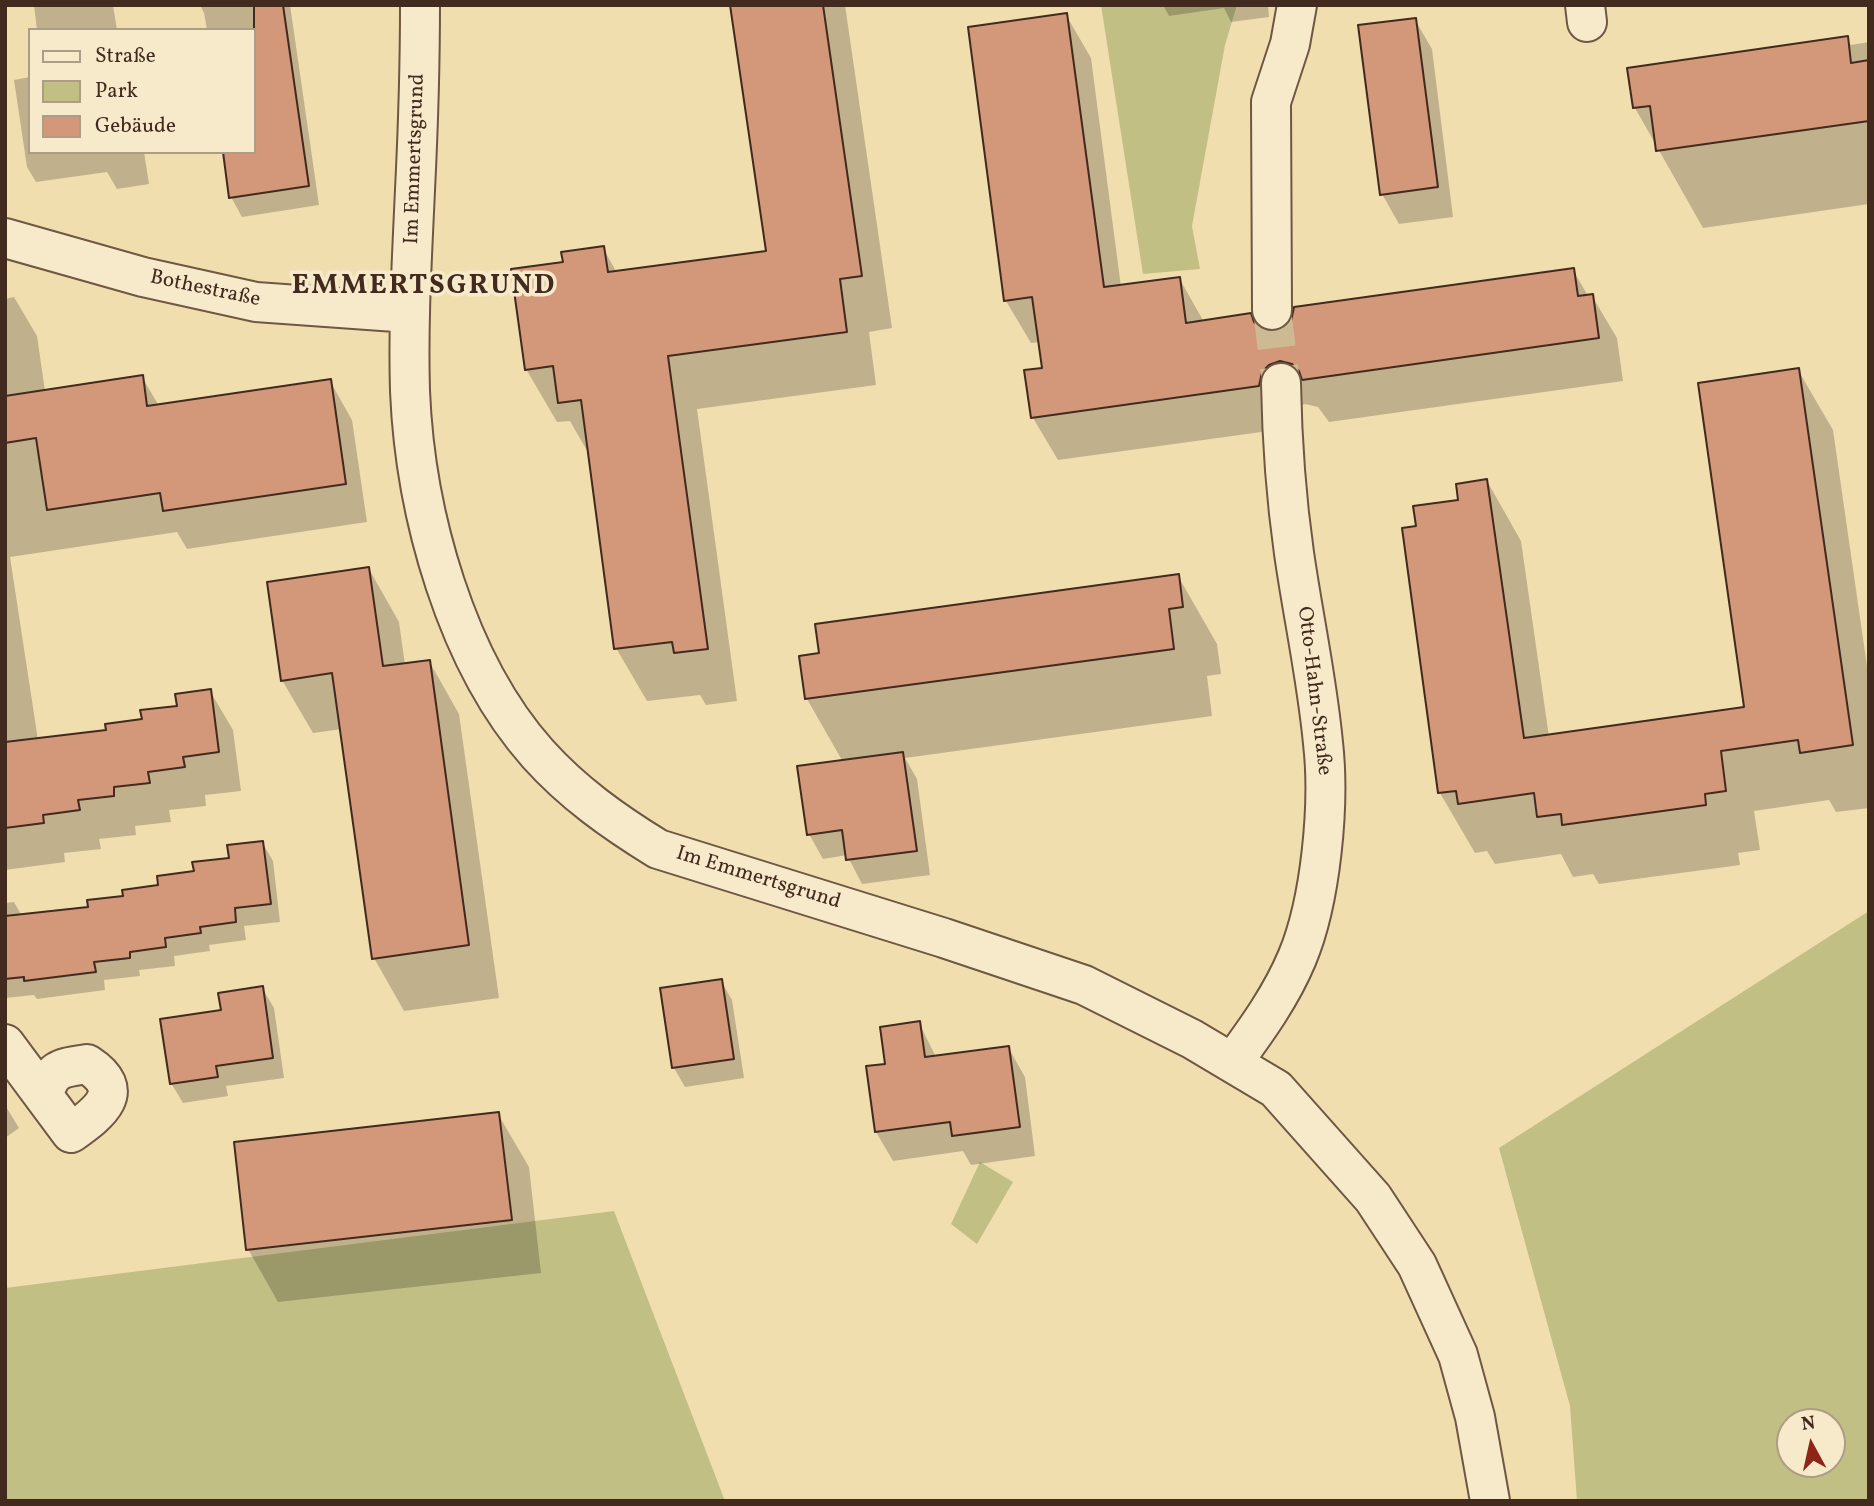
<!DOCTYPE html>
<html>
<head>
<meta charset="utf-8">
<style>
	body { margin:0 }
	#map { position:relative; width:1874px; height:1506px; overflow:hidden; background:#f1deaf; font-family:Vollkorn,serif }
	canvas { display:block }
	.frame { position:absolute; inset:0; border:7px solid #422a1f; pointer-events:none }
	.legend { position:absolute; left:28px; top:28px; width:228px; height:126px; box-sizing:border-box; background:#f6eacb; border:2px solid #ae9d86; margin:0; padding:9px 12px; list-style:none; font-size:21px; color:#422a1f }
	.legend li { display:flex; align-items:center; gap:14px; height:35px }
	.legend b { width:35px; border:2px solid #ae9d86 }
	.north { position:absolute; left:1776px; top:1408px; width:70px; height:70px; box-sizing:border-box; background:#f6eacb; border:2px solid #ae9d86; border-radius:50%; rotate:352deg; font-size:19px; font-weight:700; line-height:28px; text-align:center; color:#422a1f }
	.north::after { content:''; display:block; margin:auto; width:24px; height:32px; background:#8f2418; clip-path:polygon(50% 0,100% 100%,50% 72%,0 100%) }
</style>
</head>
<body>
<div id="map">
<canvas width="1874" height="1506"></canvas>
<div class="frame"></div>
<ul class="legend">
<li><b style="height:9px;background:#f6eacb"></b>Straße</li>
<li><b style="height:19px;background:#c2bf85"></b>Park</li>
<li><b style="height:19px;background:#d3977a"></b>Gebäude</li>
</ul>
<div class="north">N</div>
</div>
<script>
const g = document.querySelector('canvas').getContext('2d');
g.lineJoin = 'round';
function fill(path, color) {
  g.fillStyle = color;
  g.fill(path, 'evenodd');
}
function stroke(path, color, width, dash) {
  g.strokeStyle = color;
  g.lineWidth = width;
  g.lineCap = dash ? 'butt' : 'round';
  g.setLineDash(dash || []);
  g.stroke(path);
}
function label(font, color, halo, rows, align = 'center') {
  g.font = font + ' Vollkorn,serif';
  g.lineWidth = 7;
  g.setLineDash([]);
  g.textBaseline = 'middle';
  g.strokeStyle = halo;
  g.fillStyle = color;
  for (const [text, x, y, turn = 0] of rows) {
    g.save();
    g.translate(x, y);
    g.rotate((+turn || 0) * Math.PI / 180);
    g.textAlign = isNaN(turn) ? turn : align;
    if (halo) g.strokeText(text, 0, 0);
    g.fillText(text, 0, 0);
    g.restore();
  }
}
const green = new Path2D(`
	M 1101,5 L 1237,5 L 1225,45 L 1192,226 L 1200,269 L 1143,274 Z
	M 1869,911 L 1869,1501 L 1577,1501 L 1570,1406 L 1499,1148 ZM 1790,1422 L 1832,1422 L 1832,1464 L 1790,1464 Z
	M 980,1162 L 1013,1182 L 977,1244 L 951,1224 Z
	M 614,1211 L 725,1501 L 5,1501 L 5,1288 Z`);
const shadow = new Path2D(`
	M 34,5 L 113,5 L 117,30 L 37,30 Z
	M 200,5 L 290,5 L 319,205 L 242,217 L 231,197 L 254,152 L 254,30 L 207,30 L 204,13 Z
	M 732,5 L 845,5 L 892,328 L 869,332 L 876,385 L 697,409 L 737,701 L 706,705 L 700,695 L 647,701 L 616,648 L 590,456 L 570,421 L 557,422 L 526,369 L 603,248 L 617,273 L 768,252 Z
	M 1163,5 L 1268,5 L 1269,17 L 1231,22 L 1224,8 L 1169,16 Z
	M 1066,15 L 1091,58 L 1121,287 L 1179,278 L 1204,322 L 1257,328 L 1273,334 L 1573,270 L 1588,296 L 1592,296 L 1617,338 L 1623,381 L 1329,422 L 1318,407 L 1305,404 L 1294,407 L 1283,429 L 1058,460 L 1033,418 L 1044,369 L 1040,342 L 1031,343 L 1006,301 Z
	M 1415,20 L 1432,49 L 1453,217 L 1399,224 L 1382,194 Z
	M 1847,38 L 1851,45 L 1869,42 L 1869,204 L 1703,228 L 1635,108 Z
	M 30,77 L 30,152 L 144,152 L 149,184 L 117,189 L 107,172 L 36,182 L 27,167 L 14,80 Z
	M 14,297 L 37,336 L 45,391 L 142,377 L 159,406 L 330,381 L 352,420 L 367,522 L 187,549 L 177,532 L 10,557 L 38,740 L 108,731 L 178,707 L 210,691 L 233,730 L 241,791 L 205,795 L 206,806 L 169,810 L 171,822 L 135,826 L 136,835 L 99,839 L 101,849 L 64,853 L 65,862 L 5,870 L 5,299 Z
	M 1798,370 L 1833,430 L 1869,680 L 1869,808 L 1836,812 L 1829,800 L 1754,811 L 1760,850 L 1738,853 L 1740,865 L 1599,884 L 1593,874 L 1573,877 L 1561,854 L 1495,864 L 1487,851 L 1475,853 L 1440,793 L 1404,529 L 1418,527 L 1460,501 L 1487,481 L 1521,541 L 1549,737 L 1746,708 Z
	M 369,569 L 399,622 L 405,665 L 429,661 L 459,714 L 499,998 L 404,1011 L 374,958 L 342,729 L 313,733 L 282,680 Z
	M 1178,576 L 1217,644 L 1221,674 L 1207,676 L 1212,716 L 905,758 L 917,779 L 930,875 L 862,884 L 847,855 L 823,859 L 809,834 L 843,762 L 807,699 L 801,657 Z
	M 262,842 L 273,861 L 280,922 L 244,926 L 246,940 L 209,945 L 210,951 L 174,956 L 175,966 L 139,970 L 140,976 L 104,980 L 105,990 L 37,999 L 34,995 L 5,998 L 5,903 L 14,902 L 22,916 L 90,908 L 160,887 L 231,860 Z
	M 721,981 L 732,1000 L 744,1078 L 685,1087 L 674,1068 Z
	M 262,988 L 274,1008 L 284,1078 L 226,1086 L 228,1096 L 183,1103 L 171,1083 L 223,1012 Z
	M 919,1023 L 936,1057 L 1008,1047 L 1025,1077 L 1035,1156 L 971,1165 L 963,1151 L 893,1161 L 876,1132 L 887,1065 Z
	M 5,1105 L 19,1128 L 5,1138 Z
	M 498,1114 L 529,1167 L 541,1273 L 278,1302 L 248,1249 Z`);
const building = new Path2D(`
	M 254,5 L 283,5 L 309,186 L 229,198 L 223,152 L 254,152 Z
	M 730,5 L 823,5 L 862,276 L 840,279 L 847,332 L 668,356 L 708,649 L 674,653 L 672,642 L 614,649 L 581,400 L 558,403 L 553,366 L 525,370 L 511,269 L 563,262 L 561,252 L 604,246 L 608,272 L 766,251 Z
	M 1067,13 L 1104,287 L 1180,277 L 1186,323 L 1251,313 L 1254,322 L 1261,329 L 1273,332 L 1284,328 L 1291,321 L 1294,307 L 1574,268 L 1578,296 L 1593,294 L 1599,338 L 1302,380 L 1299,371 L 1292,364 L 1280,361 L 1269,365 L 1262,372 L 1259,386 L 1031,418 L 1024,370 L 1042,368 L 1032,297 L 1004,301 L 968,27 Z
	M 1416,18 L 1438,187 L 1380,195 L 1358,25 Z
	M 1848,36 L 1851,63 L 1869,60 L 1869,121 L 1656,151 L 1650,106 L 1633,108 L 1627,68 Z
	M 1799,368 L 1853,745 L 1800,753 L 1798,740 L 1721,751 L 1726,791 L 1705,794 L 1706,805 L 1562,825 L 1561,814 L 1537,817 L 1534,793 L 1458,804 L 1456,791 L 1438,793 L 1402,528 L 1416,526 L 1413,506 L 1458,500 L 1456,484 L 1487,479 L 1524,738 L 1744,707 L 1698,383 Z
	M 143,375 L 147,406 L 331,379 L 346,484 L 163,511 L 160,493 L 47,510 L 36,438 L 5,443 L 5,396 Z
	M 369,567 L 383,666 L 430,660 L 469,945 L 372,959 L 332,673 L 281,681 L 267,582 Z
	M 1179,574 L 1183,607 L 1169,609 L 1174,649 L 805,699 L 799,656 L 819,653 L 815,624 Z
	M 211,689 L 219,752 L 183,757 L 185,767 L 148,772 L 150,783 L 114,787 L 114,796 L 78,800 L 80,810 L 43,815 L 44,823 L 5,828 L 5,742 L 106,730 L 105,724 L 142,719 L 140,710 L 177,706 L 175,694 Z
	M 903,752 L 917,851 L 846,860 L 842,830 L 807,835 L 797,766 Z
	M 263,841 L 271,904 L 235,908 L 236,922 L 200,927 L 201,933 L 165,938 L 166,947 L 130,952 L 130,958 L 94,962 L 96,972 L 24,981 L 24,977 L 5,979 L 5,916 L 88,907 L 87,900 L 123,896 L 122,890 L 158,885 L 157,876 L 194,871 L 192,862 L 229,858 L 227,845 Z
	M 722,979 L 734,1059 L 672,1068 L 660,988 Z
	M 263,986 L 273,1058 L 216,1066 L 218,1077 L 170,1084 L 160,1019 L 221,1010 L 218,993 Z
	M 920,1021 L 925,1057 L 1009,1046 L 1020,1127 L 952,1136 L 950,1122 L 875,1132 L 866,1066 L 885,1064 L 880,1027 Z
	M 499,1112 L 512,1220 L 246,1250 L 234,1142 Z`);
const streetTunnel = new Path2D(`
	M 1272,310 L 1281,383`);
const street = new Path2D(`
	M 420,5 C 420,67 418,129 415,190 C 412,257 408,324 410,391 C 415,513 456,662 538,754 C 573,793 614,822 658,849 L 944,938 L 1084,985 L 1192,1039 L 1276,1089 L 1373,1198 L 1417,1265 L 1458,1355 L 1475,1417 L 1490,1501
	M 1585,5 L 1587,22
	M 5,238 L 143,277 L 256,302 L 410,313
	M 1272,310 L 1271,102 L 1290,44 L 1297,5
	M 5,1044 L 71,1133 C 99,1113 129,1091 87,1064 C 62,1068 52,1067 44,1094
	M 1233,1062 C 1258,1028 1281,996 1297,958 C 1321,901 1330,804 1323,743 C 1317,679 1303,616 1294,553 C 1286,497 1282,439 1281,383`);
const streetNames = [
	["Im Emmertsgrund",416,159,-88],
	["Bothestraße",205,290,12],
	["Otto-Hahn-Straße",1313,691,83],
	["Im Emmertsgrund",758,879,17]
];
const districtNames = [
	["EMMERTSGRUND",424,288]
];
fill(green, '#c2bf85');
fill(shadow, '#0003');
fill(building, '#d3977a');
stroke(building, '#422a1f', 2);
stroke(streetTunnel, '#ceba92', 38, [38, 19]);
stroke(street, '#6e5743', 42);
stroke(street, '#f6eacb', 38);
label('21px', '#422a1f', '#f6eacb', streetNames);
g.letterSpacing = '2px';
label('bold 28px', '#422a1f', '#f6eacb', districtNames);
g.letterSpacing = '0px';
</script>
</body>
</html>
